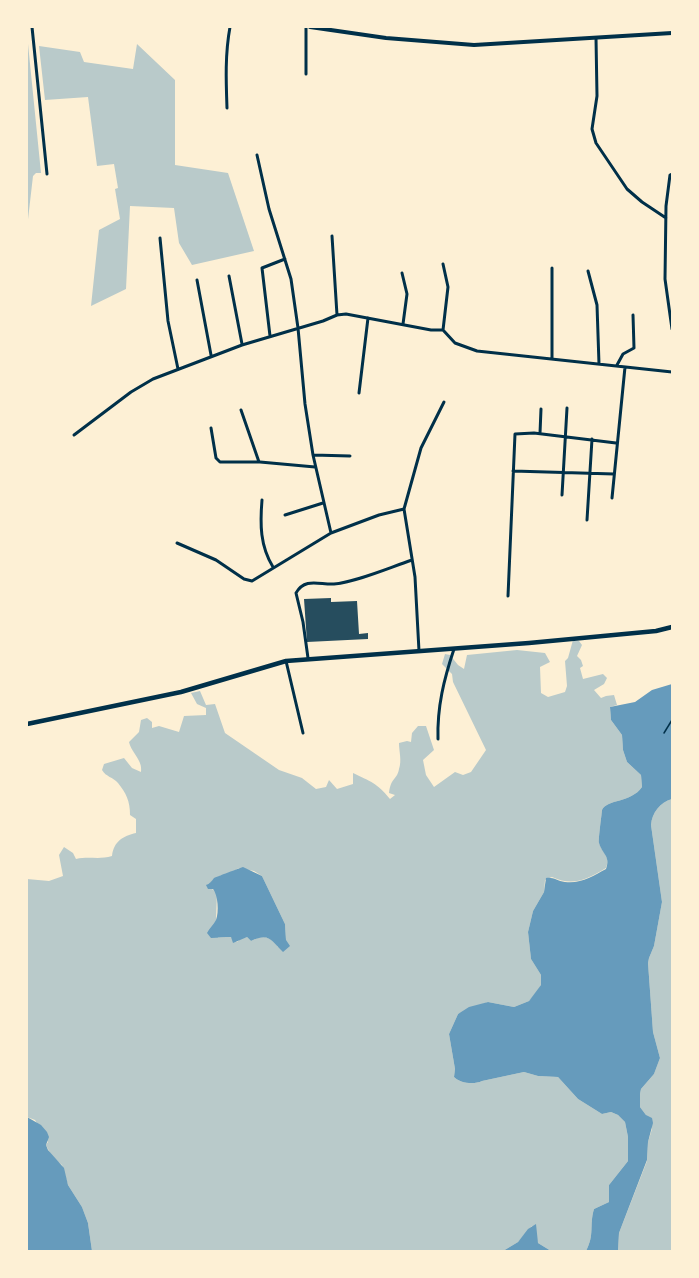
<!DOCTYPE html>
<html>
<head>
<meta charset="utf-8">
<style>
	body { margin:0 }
	#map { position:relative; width:699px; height:1278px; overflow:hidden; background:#fdf0d5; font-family:Inter,sans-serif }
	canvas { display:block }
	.frame { position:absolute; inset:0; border:28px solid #fdf0d5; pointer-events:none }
</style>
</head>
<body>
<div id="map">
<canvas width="699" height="1278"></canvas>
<div class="frame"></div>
</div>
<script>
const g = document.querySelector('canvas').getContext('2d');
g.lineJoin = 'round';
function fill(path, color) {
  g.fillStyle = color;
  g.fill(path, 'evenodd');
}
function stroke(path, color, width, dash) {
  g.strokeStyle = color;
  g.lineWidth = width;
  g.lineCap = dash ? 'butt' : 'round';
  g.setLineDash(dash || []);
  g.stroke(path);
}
const green = new Path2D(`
	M 27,34 L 41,173 L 36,173 L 33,176 L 27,228 Z
	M 137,44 L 175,80 L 175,165 L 228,173 L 254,251 L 192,265 L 179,243 L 174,208 L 130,206 L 126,289 L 91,306 L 99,230 L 120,219 L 115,189 L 118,188 L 114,164 L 97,166 L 88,97 L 45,100 L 39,46 L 80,52 L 84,62 L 133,69 Z
	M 573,640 L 579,641 L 582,645 L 577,656 L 581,660 L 583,666 L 580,668 L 583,679 L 603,674 L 607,678 L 604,684 L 594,690 L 601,698 L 606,696 L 614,695 L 617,705 L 610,707 L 611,720 L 622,735 L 623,750 L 627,762 L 641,775 L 642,787 C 631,803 607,799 602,810 C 602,812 598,841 599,843 C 602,853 611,856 606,868 C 588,879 573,887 552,877 L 545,880 L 544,892 L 533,911 L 528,932 L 531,959 L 541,975 L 541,985 L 539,990 L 529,1001 L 514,1007 L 488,1002 L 458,1014 L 449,1034 L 455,1069 L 454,1077 C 459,1083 474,1085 482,1081 L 524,1072 L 538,1076 L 558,1077 L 578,1099 L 602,1114 L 611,1112 L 618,1115 L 625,1122 L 628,1137 L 628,1161 L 609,1185 L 609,1202 L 594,1209 C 589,1226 595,1234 586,1251 L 551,1251 L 538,1243 L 532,1226 L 518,1242 L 503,1251 L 92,1251 L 88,1223 L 82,1207 L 68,1185 L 62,1165 L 52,1157 L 46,1145 L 48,1142 L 35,1120 L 27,1117 L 27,879 L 49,881 L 63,876 L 59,855 L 64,847 L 73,853 L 76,859 C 89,856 99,860 112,856 C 114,841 123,836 136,833 L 136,819 L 130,815 C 130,801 126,793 118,783 C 113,777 106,777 102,770 L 104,764 L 124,758 L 132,768 L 141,772 C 143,760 132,754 129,742 L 139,732 L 141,720 L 147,718 L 152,722 L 152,728 L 159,726 L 179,732 L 184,716 L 206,715 L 206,708 L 197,704 L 191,693 L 200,691 L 206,705 L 215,704 L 225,733 L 279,770 L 302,778 L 316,789 L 326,787 L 329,780 L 337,789 L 353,784 L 353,773 C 371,782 376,782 390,799 L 395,795 L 389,793 C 391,777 397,780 399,769 C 402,760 399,752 399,743 L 407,741 L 411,742 L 412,733 L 418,726 L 426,726 L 434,750 L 423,760 L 426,775 L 434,787 L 455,772 L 463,775 L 471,772 L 486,750 L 453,682 L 452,674 L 442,664 L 445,654 L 450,655 L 458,665 L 464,669 L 467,655 L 517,650 L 545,653 L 550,662 L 540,667 L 541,693 L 548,697 L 565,692 L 567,686 L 565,661 L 568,658 ZM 239,868 L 254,871 L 262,876 L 285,924 L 286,940 L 278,947 L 274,940 L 262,936 L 251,941 L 247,937 L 241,938 L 237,942 L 231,937 L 218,938 L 216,920 L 217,893 L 207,885 L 219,876 L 228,874 Z
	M 672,799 L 672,1249 L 671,1251 L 618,1251 L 619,1233 L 647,1161 L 648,1142 L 652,1129 L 646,1115 L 640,1107 L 640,1094 L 641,1089 L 654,1074 L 660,1058 L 653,1032 L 648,963 L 649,958 L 654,946 L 662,902 L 651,825 C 652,813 660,802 672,799 Z`);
const water = new Path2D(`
	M 672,684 L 672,799 C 660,802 652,813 651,825 L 662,902 L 654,946 L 649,958 L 648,963 L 653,1032 L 660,1058 L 654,1074 L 641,1089 L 640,1094 L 640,1107 L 646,1115 L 652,1118 L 653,1123 L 648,1142 L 647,1160 L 619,1233 L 618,1251 L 586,1251 C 595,1234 589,1226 594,1209 L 609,1202 L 609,1185 L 628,1161 L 628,1137 L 625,1122 L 618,1115 L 611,1112 L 602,1114 L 578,1099 L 558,1077 L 538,1076 L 524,1072 L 482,1081 C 474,1085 459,1083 454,1077 L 455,1069 L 449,1034 L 458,1014 L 469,1007 L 488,1002 L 514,1007 L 529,1001 L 541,985 L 541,975 L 531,959 L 528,932 L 533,911 L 544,892 L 546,878 C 554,877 557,881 565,882 C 581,884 593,876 606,869 C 611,856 602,854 599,843 C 598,841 602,812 602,810 C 607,799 631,803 642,787 L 641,775 L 627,762 L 623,750 L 622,735 L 611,720 L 610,707 L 635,702 L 652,690 Z
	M 243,867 L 262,876 L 285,924 L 286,940 L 290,946 L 283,952 C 271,940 269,932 251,941 L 247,937 L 233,943 L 231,937 L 211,938 L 207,933 C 209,929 214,924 216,920 C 219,912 218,895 213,889 L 208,889 L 206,885 C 209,884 212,881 214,878 C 216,877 240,868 243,867 Z
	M 27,1117 L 41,1125 L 47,1132 L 49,1137 L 46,1145 L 48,1150 L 64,1168 L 68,1185 L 82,1207 L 88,1223 L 92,1251 L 27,1251 Z
	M 536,1224 L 538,1243 L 551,1251 L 503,1251 L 518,1242 L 528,1229 Z`);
const building = new Path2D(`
	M 331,598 L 331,602 L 357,601 L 359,634 L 368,633 L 368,639 L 307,642 L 304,599 Z`);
const path = new Path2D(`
	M 664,733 L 672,720`);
const minor = new Path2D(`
	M 32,27 L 47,174
	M 596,38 L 597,96 L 592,129 L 596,143 L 627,189 L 642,202 L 666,218
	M 306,74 L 306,27
	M 227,108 C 226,81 225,54 230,27
	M 257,155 L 269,209 L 291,279 L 298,328 L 305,404 L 313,455 L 331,533
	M 672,174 L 670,175 L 666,206 L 665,279 L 672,329
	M 332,236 L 337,315
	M 160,238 L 168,321 L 178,369
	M 552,268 L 552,359
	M 588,271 L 597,305 L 599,364
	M 402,273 L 407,294 L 403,324
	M 229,276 L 242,344
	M 197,280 L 211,355
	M 443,330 L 455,343 L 477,351 L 672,372
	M 270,336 L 262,268 L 285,259
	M 617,365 L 623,354 L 634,348 L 633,315
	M 359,393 L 368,318
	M 241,410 L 259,462
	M 211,428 L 216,458 L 220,462 L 260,462 L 315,467
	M 540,433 L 541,409
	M 74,435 L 131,392 L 153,379 L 242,345 L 323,321 L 337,315 L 346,314 L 431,330 L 443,330 L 448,287 L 443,264
	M 313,455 L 350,456
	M 513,471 L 614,474
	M 562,495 L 567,408
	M 612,498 L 625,367
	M 262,500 C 260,524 260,546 273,567
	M 285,515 L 323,503
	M 587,520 L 592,439
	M 177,543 L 216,560 L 244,579 L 252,581 L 331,533 L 379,515 L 404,509
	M 508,596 L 515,434 L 534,433 L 616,443
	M 419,651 L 415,577 L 404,509 L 421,448 L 444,402
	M 308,658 L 303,622 L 296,593 C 305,577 320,585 334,584 C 359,581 388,568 412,560
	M 286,661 L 303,733
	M 438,739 C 437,707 444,679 454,649`);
const secondary = new Path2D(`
	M 310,27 L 386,38 L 474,45 L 672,33`);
const trunk = new Path2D(`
	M 27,724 L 181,692 L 286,661 L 529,643 L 656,631 L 672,627`);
fill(green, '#b9caca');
fill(water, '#669bbc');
fill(building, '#264d5e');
stroke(path, '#003049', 1.5);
stroke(minor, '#003049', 3);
stroke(secondary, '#003049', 4);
stroke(trunk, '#003049', 4.5);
</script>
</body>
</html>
